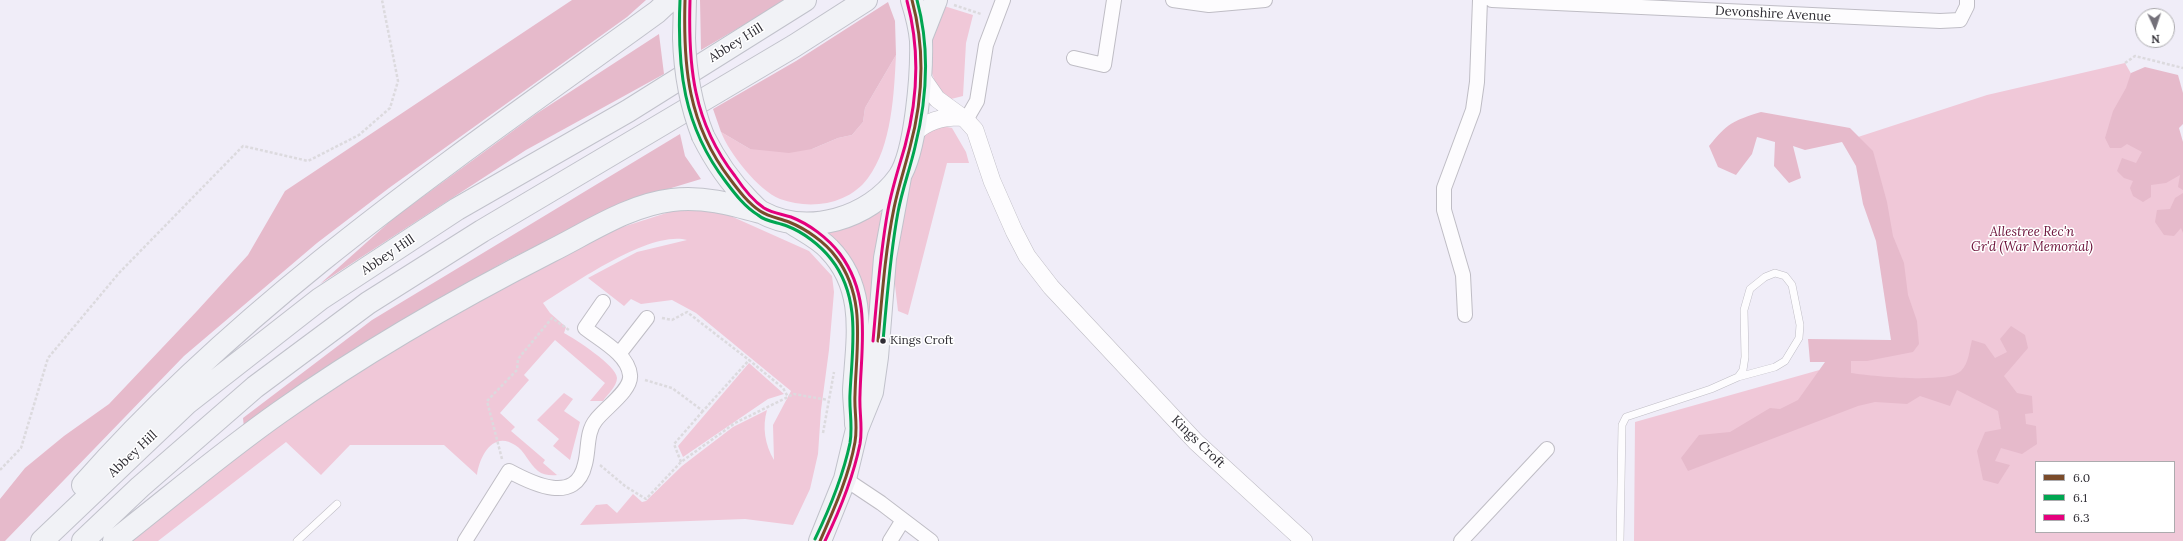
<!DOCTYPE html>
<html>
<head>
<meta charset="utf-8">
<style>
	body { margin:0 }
	#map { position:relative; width:2183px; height:541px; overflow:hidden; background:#f0edf8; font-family:Lora,serif }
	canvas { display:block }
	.legend { position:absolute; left:2035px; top:461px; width:140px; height:72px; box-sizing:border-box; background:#fff; border:1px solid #acabae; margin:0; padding:5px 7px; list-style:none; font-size:12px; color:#2f2d34 }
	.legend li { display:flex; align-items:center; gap:8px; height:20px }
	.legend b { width:20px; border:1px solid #acabae }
	.north { position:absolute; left:2135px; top:8px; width:40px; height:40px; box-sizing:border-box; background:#fff; border:1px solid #acabae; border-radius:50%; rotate:177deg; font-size:11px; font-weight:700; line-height:16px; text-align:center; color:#2f2d34 }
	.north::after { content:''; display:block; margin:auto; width:14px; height:18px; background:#737079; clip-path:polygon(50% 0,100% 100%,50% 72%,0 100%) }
</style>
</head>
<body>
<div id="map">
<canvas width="2183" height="541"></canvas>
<ul class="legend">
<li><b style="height:5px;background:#7a4b2a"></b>6.0</li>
<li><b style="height:5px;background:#00a651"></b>6.1</li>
<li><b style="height:5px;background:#e5007d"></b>6.3</li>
</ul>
<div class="north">N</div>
</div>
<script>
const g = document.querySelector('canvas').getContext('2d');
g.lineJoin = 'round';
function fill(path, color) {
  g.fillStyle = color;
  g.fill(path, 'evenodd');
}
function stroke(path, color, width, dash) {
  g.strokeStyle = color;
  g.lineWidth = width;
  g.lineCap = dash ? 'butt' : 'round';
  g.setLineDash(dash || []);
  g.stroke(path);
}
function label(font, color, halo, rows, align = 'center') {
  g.font = font + ' Lora,serif';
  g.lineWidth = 3;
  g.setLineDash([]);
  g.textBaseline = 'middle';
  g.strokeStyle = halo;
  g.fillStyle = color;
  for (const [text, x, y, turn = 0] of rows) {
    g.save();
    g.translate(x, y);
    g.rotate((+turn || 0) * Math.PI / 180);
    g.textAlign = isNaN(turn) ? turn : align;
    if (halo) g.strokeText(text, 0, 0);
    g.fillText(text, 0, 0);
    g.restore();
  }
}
const green = new Path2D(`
	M 944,6 L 973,15 L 966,43 L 963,96 L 951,99 C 918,76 931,37 944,6 Z
	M 896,55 C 894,93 892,146 868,178 C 848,205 810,210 780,199 C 758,190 729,153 721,132 L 750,149 L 812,149 L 838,138 L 852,135 L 863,122 L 865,108 Z
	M 2125,63 L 2183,165 L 2183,541 L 1634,541 L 1635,422 L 1901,347 L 1858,137 L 1987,95 ZM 2036,462 L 2174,462 L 2174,532 L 2036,532 Z
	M 942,126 L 952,128 L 966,152 L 969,163 L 947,163 L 908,315 L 898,311 L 893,268 L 906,191 L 924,135 Z
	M 682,208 L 715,209 L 809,251 L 832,276 L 834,292 L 829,350 L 821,410 L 818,454 L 810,489 L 793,525 L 745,519 L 580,525 L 596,505 L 607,504 L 617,513 L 633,494 L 642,502 L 646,501 L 682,466 L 733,427 L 767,410 C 762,427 765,445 774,460 L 773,425 L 791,391 L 696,313 L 672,300 L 641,304 L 631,299 L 624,306 L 588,278 L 637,252 L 687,240 C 650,230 575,283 543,303 L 550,313 L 566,327 L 564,333 C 574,338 617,366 617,378 C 617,386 607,395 603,401 L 590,401 L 605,383 L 555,340 L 524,375 L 529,380 L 500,413 L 515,427 L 511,431 L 545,460 L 543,463 L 557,475 L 562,474 C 555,476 544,476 538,471 C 529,464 525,451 515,445 C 493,430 479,457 477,475 L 444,445 L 350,445 L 321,475 L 286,442 L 158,541 L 129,541 L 288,415 L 399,343 L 607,232 Z
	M 876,210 L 882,213 L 875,259 L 869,326 L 865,323 L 823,233 L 851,226 Z
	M 749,363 L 784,394 L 768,399 L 683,457 L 678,446 Z
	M 564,393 L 573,399 L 564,411 L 580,422 L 570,460 L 553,446 L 559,439 L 537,420 Z`);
const forest = new Path2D(`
	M 572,0 L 646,0 L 627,17 L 389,188 L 317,243 L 184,356 L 5,541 L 0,541 L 0,499 L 25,468 L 64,436 L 109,404 L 197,311 L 248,255 L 285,191 Z
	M 700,0 L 786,0 L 701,50 Z
	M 888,2 L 895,21 L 896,55 L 865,108 L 863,122 L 852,135 L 838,138 L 812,149 L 789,153 L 750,149 L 721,132 L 713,109 L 796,61 Z
	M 659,34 L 664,74 L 526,150 L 320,284 L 395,217 L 536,114 Z
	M 2145,67 L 2178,75 L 2183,93 L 2183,124 L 2179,128 L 2183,142 L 2183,190 L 2178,187 L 2180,175 L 2166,183 L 2151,185 L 2151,197 L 2143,202 L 2133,196 L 2130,188 L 2133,181 L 2124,178 L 2117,171 L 2122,158 L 2136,163 L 2142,152 L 2127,144 L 2121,148 L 2110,148 L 2105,138 L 2113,111 L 2126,88 L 2131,73 Z
	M 1761,112 L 1850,128 L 1873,151 L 1887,202 L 1893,236 L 1904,263 L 1908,295 L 1917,321 L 1919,344 L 1913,352 L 1867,361 L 1851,361 L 1851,373 C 1871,376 1947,384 1961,371 C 1969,363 1969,351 1972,340 L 1985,344 L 1995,358 L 2007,352 L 2000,339 L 2011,326 L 2025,335 L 2028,348 L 2004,376 L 2017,393 L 2032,396 L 2033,413 L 2025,414 L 2026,424 L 2036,426 L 2037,444 L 2022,454 L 2001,448 L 1995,461 L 2010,465 L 1998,484 L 1983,480 L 1977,451 L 1985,432 L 2001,429 L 1998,411 L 1957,390 L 1950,406 L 1920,396 L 1907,404 L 1875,402 L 1858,406 L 1688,471 L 1681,458 L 1699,435 L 1730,432 L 1770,408 L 1780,409 L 1798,400 L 1825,362 L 1810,362 L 1808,339 L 1891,340 L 1876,241 L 1863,204 L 1856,166 L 1842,142 L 1805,150 L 1793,146 L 1801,178 L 1789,183 L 1774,166 L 1775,142 L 1757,137 L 1752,154 L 1736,175 L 1718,167 L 1709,146 C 1728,123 1732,121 1761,112 Z
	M 680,134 L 685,156 L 701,179 L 625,202 L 504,262 L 359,346 L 270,407 L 244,428 L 243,418 L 372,320 Z
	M 2183,193 L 2183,233 L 2181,228 L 2174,236 L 2164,235 L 2155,222 L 2157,210 L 2170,209 L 2175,198 Z`);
const path = new Path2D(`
	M 954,5 L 981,14
	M 2125,63 L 2135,56 L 2183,68
	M 662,318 L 672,320 L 687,312 L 749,360
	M 645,380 L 672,388 L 703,411 L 749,360 L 783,388 L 788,397
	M 823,433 L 834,372
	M 502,459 L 487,401 L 517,370 L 518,359 L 552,318 L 569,330
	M 681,462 L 674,444 L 703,411
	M 600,465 L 625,486 L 646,499 L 681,462 L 735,423 L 794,394 L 828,400
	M 0,470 L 21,448 L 48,358 L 119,273 L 243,146 L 308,161 L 359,135 L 390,108 L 398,81 L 382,0`);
const service = new Path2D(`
	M 297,541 L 337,504
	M 1620,541 L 1622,425 L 1626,417 L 1711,389 L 1738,377 L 1775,367 L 1785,361 L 1799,338 L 1800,325 L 1792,285 L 1785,276 L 1775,273 L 1765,277 L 1750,289 L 1744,310 L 1745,357 L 1743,370 L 1738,377`);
const minor = new Path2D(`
	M 1173,0 L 1209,5 L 1265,0
	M 1492,0 L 1940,21 L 1960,20 L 1967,6 L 1967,0
	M 1074,58 L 1104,65 L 1114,0
	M 966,120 L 977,101 L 986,45 L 1003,0
	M 1465,315 L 1463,275 L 1444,210 L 1444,188 L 1473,110 L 1477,82 L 1480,0
	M 619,354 L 647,318
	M 845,479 L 881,503 L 931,541
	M 465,541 L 509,471 C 533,484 576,505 585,464 C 589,450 586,432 596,420 C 605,408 632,390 630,375 C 628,354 600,340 585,328 L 603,302
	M 890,541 L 903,520
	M 1461,541 L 1547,449`);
const tertiary = new Path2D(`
	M 921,76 L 937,99 L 966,120 L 975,130 L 992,181 L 1014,231 L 1027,256 L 1051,287 L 1196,442 L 1304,541
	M 913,134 C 927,121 941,117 960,117`);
const trunk = new Path2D(`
	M 684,38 L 685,0
	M 921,38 L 936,0
	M 703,136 C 715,160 729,181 748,200 C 752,204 756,209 761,212 C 807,237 869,219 899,177 C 916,152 922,73 921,41 C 920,27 916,13 912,0
	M 792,223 C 804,231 819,238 829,249 C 868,289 857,340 854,390 C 854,401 856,413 856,424
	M 83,485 C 247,298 457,157 657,12 L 670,0
	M 42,541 L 187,403 L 320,299 L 457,209 L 628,111 L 805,0
	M 83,541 L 140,487 L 255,387 L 368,303 L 482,231 L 794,46 L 866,0
	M 114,541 C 169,498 223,452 280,412 C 366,351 457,299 551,251 C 589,232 629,205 672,200 C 702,196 731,204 760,212
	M 820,541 L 845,479 L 857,429 L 872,392 L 877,357 L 885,258 L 900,177`);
const trunkBridge = new Path2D(`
	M 684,38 C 685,73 690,103 703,136`);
const bus1 = new Path2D(`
	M 685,0 C 683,67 688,124 730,179 C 739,191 748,203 760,211 C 769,217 779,218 789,222 C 806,229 825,242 836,257 C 867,298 856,347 855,395 C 854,411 858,425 855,442 C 849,476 834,509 820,541
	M 878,341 C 882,297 885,252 894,208 C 898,188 905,167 910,147 C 923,99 925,48 912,0`);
const bus2 = new Path2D(`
	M 680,0 C 677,68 683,126 726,182 C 735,194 745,207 758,215 C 766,222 777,222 787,226 C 803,232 820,245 831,259 C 862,298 852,348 850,394 C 849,410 853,426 850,443 C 843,476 830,508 815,539
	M 883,341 C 887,298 890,255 898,212 C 902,190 910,169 915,147 C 927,99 930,48 917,0`);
const bus3 = new Path2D(`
	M 690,0 C 688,66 693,122 735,176 C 743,188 752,200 764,208 C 772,213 782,214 791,217 C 809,224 828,238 840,254 C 872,297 861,346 860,395 C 859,412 863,427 860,444 C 853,478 840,510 825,541
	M 873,341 C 877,297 880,253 888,210 C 892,188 899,167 905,146 C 918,98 920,49 907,1`);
const markers = [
	[883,341,3.5,"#2f2d34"]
];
const busNames = [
	["Kings Croft",890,341]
];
const streetNames = [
	["Devonshire Avenue",1773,14,3],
	["Abbey Hill",736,43,-32],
	["Abbey Hill",388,255,-34],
	["Kings Croft",1198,442,44],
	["Abbey Hill",133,454,-43]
];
const parkNames = [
	["Allestree Rec'n",2032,232],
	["Gr'd (War Memorial)",2032,247]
];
fill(green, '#f0c8d8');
fill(forest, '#e6bacb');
stroke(service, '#bfbdc5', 8);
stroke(minor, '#bfbdc5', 16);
stroke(tertiary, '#bfbdc5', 18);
stroke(trunk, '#c1c2cb', 24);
stroke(path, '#dcdade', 2.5, [3, 2]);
stroke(service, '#fdfcfe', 7);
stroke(minor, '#fdfcfe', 14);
stroke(tertiary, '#fdfcfe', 17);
stroke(trunk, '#f1f2f6', 22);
stroke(trunkBridge, '#c1c2cb', 24, []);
stroke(trunkBridge, '#f1f2f6', 22);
stroke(bus1, '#7a4b2a', 3);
stroke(bus2, '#00a651', 3);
stroke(bus3, '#e5007d', 3);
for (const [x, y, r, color] of markers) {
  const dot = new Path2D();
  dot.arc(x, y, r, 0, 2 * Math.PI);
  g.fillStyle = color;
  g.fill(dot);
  stroke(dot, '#fff', 1.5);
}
label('12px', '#2f2d34', '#fff', busNames, 'left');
label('13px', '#2f2d34', '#fff', streetNames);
label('italic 13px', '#6a0f37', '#fff', parkNames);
</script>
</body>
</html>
